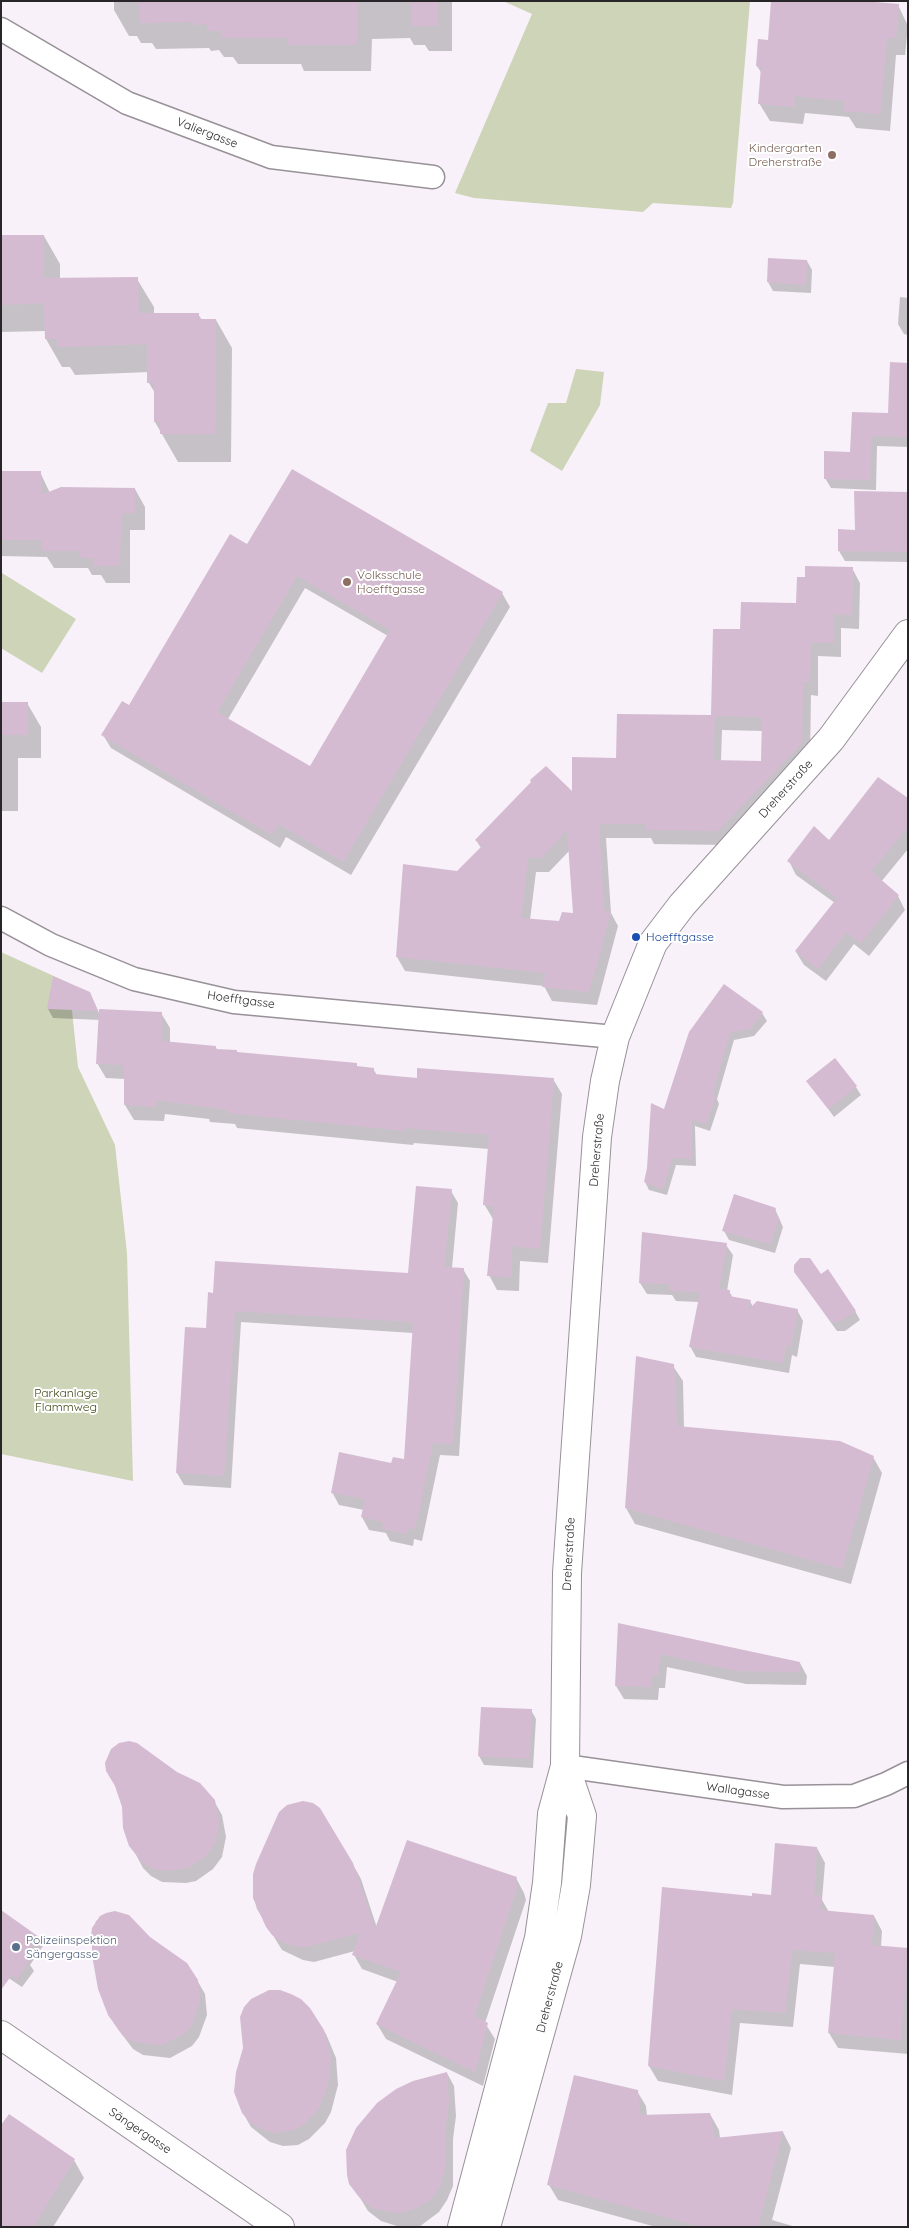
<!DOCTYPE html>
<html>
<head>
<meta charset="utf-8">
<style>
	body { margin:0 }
	#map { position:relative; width:909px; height:2228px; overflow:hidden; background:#f8f1f9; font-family:Quicksand,sans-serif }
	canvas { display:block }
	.frame { position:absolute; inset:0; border:2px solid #292629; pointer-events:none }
</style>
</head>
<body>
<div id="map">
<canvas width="909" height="2228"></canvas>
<div class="frame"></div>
</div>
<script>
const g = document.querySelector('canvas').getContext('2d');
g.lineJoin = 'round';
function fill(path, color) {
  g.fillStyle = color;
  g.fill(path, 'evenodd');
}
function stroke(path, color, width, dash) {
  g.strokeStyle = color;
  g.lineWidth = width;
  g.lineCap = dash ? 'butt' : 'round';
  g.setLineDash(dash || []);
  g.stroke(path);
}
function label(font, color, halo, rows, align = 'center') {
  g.font = font + ' Quicksand,sans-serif';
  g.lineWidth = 4;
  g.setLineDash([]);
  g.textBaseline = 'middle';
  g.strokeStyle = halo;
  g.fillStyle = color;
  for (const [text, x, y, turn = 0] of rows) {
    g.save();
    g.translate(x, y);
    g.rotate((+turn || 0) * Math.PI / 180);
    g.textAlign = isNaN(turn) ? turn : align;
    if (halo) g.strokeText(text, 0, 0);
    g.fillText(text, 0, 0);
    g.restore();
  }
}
const green = new Path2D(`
	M 503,1 L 750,1 L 733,203 L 731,208 L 653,203 L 643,212 L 474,198 L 455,193 L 532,14 Z
	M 576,369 L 604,372 L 600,405 L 562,471 L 530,451 L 548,403 L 566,403 Z
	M 2,573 L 76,619 L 42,673 L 1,648 Z
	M 1,952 L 69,983 L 78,1067 L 115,1145 L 127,1253 L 133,1481 L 1,1454 Z`);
const shadow = new Path2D(`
	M 114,1 L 452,1 L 452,51 L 429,51 L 425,45 L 414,45 L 410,38 L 372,39 L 371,71 L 304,71 L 301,64 L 238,64 L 233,57 L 224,57 L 219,50 L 211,51 L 209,48 L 156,49 L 152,43 L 141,43 L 137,36 L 129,36 L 114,10 Z
	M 898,5 L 908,26 L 905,55 L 896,55 L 890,131 L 856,128 L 849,117 L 805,113 L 803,124 L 770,121 L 759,103 L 762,74 L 757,66 L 769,41 Z
	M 1,236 L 44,236 L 60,264 L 60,279 L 137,279 L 154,307 L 154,314 L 198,314 L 202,320 L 216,320 L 232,348 L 231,462 L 178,462 L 155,422 L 155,393 L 149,383 L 149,372 L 75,375 L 70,367 L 62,367 L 46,339 L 46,331 L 1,332 Z
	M 807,261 L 812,270 L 811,293 L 773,291 L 768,282 Z
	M 900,297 L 908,298 L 908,335 L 904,334 L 898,324 Z
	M 908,384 L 908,447 L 877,446 L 876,490 L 831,488 L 825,478 L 889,414 Z
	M 1,472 L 40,472 L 50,493 L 135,489 L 145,507 L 145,530 L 130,530 L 130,583 L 106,583 L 101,575 L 92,575 L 88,568 L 54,568 L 47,557 L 1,556 Z
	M 908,493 L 908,562 L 845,561 L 839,551 L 839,531 L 856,531 Z
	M 248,546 L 502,593 L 510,607 L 351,875 L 286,837 L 280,848 L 111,748 L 103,735 L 129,707 ZM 305,588 L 388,636 L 311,768 L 228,719 Z
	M 852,568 L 860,583 L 859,629 L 841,628 L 841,657 L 818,656 L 818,696 L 811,695 L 810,758 L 727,845 L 654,844 L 651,838 L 606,838 L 611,913 L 618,926 L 597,1005 L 552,1001 L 544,986 L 405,971 L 397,957 L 458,872 L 481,848 L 476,840 L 573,794 L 617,759 L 713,716 L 741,631 L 798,604 L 806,578 ZM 722,730 L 763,731 L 762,762 L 721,761 ZM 570,850 L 574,914 L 560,922 L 530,920 L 536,872 L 549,872 Z
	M 1,703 L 27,703 L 41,727 L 41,758 L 18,758 L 18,811 L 1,811 Z
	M 908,799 L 908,849 L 881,882 L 898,896 L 905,910 L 869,956 L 854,944 L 826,981 L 804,965 L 796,952 L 835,903 L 796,875 L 789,861 Z
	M 724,986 L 762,1013 L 767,1021 L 754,1036 L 734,1040 L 717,1099 L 719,1104 L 710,1131 L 695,1126 L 696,1166 L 676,1165 L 667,1195 L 649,1190 L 645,1182 L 665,1111 Z
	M 90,993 L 100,1015 L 161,1013 L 170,1028 L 170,1043 L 216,1047 L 217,1050 L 236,1051 L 238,1053 L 356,1064 L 358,1068 L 373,1069 L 377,1075 L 418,1079 L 553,1079 L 562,1094 L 548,1263 L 520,1261 L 519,1291 L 497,1290 L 489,1275 L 493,1219 L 484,1204 L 489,1149 L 414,1143 L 413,1145 L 237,1128 L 235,1124 L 210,1122 L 209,1119 L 165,1114 L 164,1121 L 134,1120 L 125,1105 L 125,1079 L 106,1078 L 97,1063 L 100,1020 L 53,1018 L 48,1009 Z
	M 808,1081 L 856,1087 L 861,1095 L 834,1117 Z
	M 451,1191 L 458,1203 L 452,1268 L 463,1269 L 470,1281 L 459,1456 L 440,1455 L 422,1541 L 414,1539 L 413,1546 L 390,1541 L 386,1533 L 369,1530 L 362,1517 L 364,1510 L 339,1505 L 332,1492 L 392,1464 L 405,1460 L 413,1333 L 241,1322 L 231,1488 L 184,1485 L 177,1473 L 186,1328 L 207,1329 L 209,1294 L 409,1274 Z
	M 775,1209 L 783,1227 L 775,1253 L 729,1240 L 724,1231 Z
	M 726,1245 L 733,1255 L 727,1291 L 729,1291 L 733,1298 L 750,1301 L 753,1307 L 797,1310 L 803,1321 L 797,1357 L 792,1355 L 789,1373 L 696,1357 L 690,1346 L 699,1302 L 676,1301 L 672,1295 L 647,1294 L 640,1283 Z
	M 821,1276 L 855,1311 L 860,1320 L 845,1331 L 837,1331 L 801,1281 Z
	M 673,1366 L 683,1381 L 684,1428 L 873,1457 L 882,1473 L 851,1584 L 635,1524 L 626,1508 Z
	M 619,1624 L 800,1663 L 807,1676 L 806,1685 L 746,1684 L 667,1667 L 665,1688 L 659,1688 L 658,1700 L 624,1699 L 616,1686 Z
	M 531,1710 L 536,1719 L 533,1768 L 484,1765 L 479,1756 Z
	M 214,1801 L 222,1815 L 226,1837 L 222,1857 L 213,1869 L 196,1881 L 186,1883 L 162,1882 L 151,1876 L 143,1868 L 126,1836 Z
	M 817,1848 L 825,1863 L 822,1900 L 829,1912 L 874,1916 L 882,1931 L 881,1947 L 908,1949 L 908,2054 L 838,2048 L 829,2033 L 835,1967 L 800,1964 L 793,2027 L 740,2023 L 732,2095 L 658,2081 L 649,2066 L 753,1897 L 772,1897 Z
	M 352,1863 L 361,1879 L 377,1928 L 516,1878 L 524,1893 L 526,1900 L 485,2023 L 495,2039 L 483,2086 L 386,2039 L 377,2024 L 398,1982 L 362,1969 L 354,1955 L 355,1951 L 314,1962 L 303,1960 L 282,1950 L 257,1909 L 254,1898 Z
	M 106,1914 L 149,1938 L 197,1980 L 205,1994 L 207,2015 L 199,2037 L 192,2046 L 170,2058 L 143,2055 L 133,2049 L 118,2029 L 109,2015 L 92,1936 L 96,1921 Z
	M 38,1937 L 43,1946 L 30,1965 L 34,1971 L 22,1987 L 7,1977 Z
	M 300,2000 L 317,2020 L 326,2034 L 336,2058 L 338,2085 L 331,2112 L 325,2123 L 309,2139 L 298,2145 L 283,2146 L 270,2142 L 251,2127 L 243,2113 Z
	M 447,2073 L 454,2086 L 456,2116 L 453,2139 L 453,2186 L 447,2200 L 439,2212 L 419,2227 L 397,2226 L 381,2221 L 368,2211 L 351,2183 Z
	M 637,2091 L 646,2106 L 647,2116 L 710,2114 L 719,2130 L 720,2138 L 783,2132 L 791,2148 L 772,2220 L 796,2227 L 656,2227 L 558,2200 L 549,2185 Z
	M 74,2160 L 84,2178 L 53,2227 L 1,2227 Z`);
const building = new Path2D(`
	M 140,1 L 357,1 L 357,45 L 288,45 L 288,38 L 221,38 L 221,31 L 207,31 L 207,24 L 194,25 L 194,22 L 140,23 Z
	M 412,1 L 437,1 L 438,26 L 412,26 Z
	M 771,1 L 863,1 L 899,4 L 896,38 L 887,38 L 880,114 L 844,111 L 845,101 L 795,96 L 794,107 L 758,104 L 761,67 L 756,66 L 758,39 L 768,40 Z
	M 1,235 L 44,235 L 44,278 L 138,277 L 139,313 L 199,313 L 199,319 L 216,319 L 215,434 L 160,434 L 160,422 L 154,422 L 154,383 L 147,383 L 147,344 L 57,347 L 57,339 L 45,339 L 44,303 L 1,305 Z
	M 768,258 L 807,260 L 806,285 L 767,282 Z
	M 890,362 L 908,363 L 908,437 L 871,436 L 870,480 L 824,479 L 824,451 L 850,452 L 852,412 L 888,413 Z
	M 292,469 L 503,592 L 343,862 L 279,824 L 272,835 L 101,735 L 122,701 L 129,705 L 230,534 L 247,544 ZM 297,576 L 390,630 L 310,766 L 217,712 Z
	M 1,471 L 41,471 L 41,495 L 61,487 L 135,488 L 135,513 L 121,513 L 120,566 L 94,566 L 94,558 L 80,558 L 80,551 L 42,551 L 42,540 L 1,540 Z
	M 854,491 L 908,492 L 908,552 L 838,551 L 838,529 L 855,530 Z
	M 805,566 L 853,567 L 852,615 L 834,614 L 833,643 L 811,642 L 810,682 L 803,682 L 802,743 L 718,831 L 645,830 L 645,824 L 599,824 L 604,911 L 611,911 L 589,992 L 542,987 L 546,973 L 396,957 L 403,864 L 457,871 L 482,846 L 475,840 L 531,782 L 530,780 L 546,766 L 572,791 L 572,757 L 616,758 L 617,714 L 711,715 L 713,629 L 740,629 L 741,602 L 796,603 L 797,577 L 805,577 ZM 715,716 L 762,717 L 761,761 L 713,760 ZM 567,830 L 573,913 L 562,912 L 559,921 L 521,918 L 528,858 L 541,858 Z
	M 1,702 L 28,702 L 28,735 L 1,735 Z
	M 878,777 L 908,798 L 908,827 L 871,871 L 899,895 L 861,943 L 846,932 L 818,969 L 795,951 L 837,898 L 787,861 L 814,826 L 829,840 Z
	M 53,976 L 90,992 L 98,1011 L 47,1009 Z
	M 724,984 L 763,1012 L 750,1029 L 730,1032 L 712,1095 L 716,1095 L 706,1124 L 692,1119 L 692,1159 L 672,1158 L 663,1189 L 644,1182 L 647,1168 L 651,1103 L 664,1109 L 689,1032 Z
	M 99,1009 L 162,1012 L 162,1041 L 216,1046 L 215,1049 L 237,1050 L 237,1052 L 357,1063 L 357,1066 L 374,1068 L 374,1074 L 417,1078 L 417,1068 L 554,1078 L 540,1249 L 512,1246 L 511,1277 L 487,1276 L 494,1206 L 483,1205 L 489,1135 L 406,1128 L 405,1131 L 227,1113 L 227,1110 L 157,1100 L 156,1107 L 124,1105 L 124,1065 L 96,1064 Z
	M 835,1058 L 857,1086 L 828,1109 L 806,1081 Z
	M 416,1186 L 452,1189 L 444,1267 L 464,1268 L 453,1444 L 433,1443 L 415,1529 L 408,1528 L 406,1534 L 382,1529 L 383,1522 L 361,1517 L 365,1499 L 331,1493 L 339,1452 L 391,1463 L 393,1457 L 404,1459 L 413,1322 L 235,1311 L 224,1476 L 176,1473 L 185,1327 L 206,1328 L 208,1292 L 213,1293 L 215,1261 L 408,1273 Z
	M 734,1194 L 776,1208 L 774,1215 L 779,1217 L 770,1244 L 722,1231 Z
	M 642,1232 L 727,1243 L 719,1289 L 730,1290 L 729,1296 L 751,1300 L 747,1311 L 757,1301 L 798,1309 L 791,1347 L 786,1345 L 783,1363 L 689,1347 L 700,1292 L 669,1291 L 669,1284 L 639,1283 Z
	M 800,1258 L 810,1258 L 821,1274 L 828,1269 L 856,1311 L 839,1322 L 831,1322 L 794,1272 L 794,1265 Z
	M 636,1356 L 674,1364 L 677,1426 L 840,1441 L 874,1456 L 842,1569 L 625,1508 Z
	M 618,1623 L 800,1662 L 799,1672 L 737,1671 L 660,1654 L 658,1675 L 652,1675 L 651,1687 L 615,1686 Z
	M 481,1707 L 532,1709 L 529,1759 L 478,1756 Z
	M 129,1741 L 137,1743 L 177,1772 L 200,1783 L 215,1800 L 219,1823 L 215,1843 L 206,1856 L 188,1868 L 166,1871 L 154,1869 L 142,1862 L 129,1846 L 123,1828 L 122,1807 L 115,1786 L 106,1771 L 105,1763 L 111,1749 L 119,1743 Z
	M 303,1801 L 313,1803 L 320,1808 L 353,1863 L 375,1929 L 407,1840 L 517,1877 L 515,1884 L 518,1884 L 474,2016 L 488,2023 L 475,2072 L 376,2024 L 401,1972 L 352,1955 L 360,1933 L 305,1947 L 293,1946 L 281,1941 L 272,1935 L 266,1927 L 253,1898 L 253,1874 L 256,1864 L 279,1812 L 287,1805 Z
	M 775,1843 L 817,1847 L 814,1895 L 821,1896 L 820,1910 L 874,1915 L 872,1945 L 908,1948 L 901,2040 L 828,2033 L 835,1953 L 792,1950 L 785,2013 L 732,2009 L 724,2081 L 648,2066 L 662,1887 L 752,1896 L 752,1893 L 771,1895 Z
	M 1,1910 L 39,1937 L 24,1957 L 29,1961 L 17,1979 L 12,1975 L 1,1990 Z
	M 115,1911 L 129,1915 L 150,1937 L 187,1963 L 198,1980 L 200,2001 L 192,2024 L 185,2033 L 162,2045 L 134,2042 L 123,2036 L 108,2015 L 98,1989 L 93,1961 L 91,1936 L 92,1928 L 100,1916 L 106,1913 Z
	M 269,1990 L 280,1990 L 291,1994 L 301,1999 L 310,2008 L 324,2030 L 331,2057 L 328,2084 L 318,2110 L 302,2126 L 290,2131 L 275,2133 L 261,2129 L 250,2122 L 242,2113 L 234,2092 L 236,2072 L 243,2048 L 240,2017 L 244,2007 L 251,1999 Z
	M 447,2072 L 449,2102 L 446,2125 L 446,2165 L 440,2186 L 432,2199 L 412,2210 L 397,2213 L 372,2208 L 359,2197 L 349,2184 L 347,2175 L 346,2150 L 356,2128 L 377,2103 L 396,2089 L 413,2081 Z
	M 574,2075 L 638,2090 L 640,2115 L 710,2113 L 715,2138 L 783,2131 L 758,2227 L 702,2227 L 547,2185 Z
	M 9,2114 L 75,2159 L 33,2227 L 1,2227 L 1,2125 Z`);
const street = new Path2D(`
	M 1,29 L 127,103 L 271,157 L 433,177
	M 1,918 L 51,945 L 134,979 L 234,1002 L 615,1037
	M 565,1766 L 783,1797 L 854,1796 L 886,1784 L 908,1773`);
const secondary = new Path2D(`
	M 1,2035 L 280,2227
	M 462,2227 L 539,1938 L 547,1883 L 552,1814 L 565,1766 L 567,1573 L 589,1254 L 597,1137 L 605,1081 L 615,1037 L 653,943 L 682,905 L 831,739 L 908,634
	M 486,2227 L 567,1936 L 576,1885 L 582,1816 L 565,1766`);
const markers = [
	[832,155,5,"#8d6e63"],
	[347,582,5,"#8d6e63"],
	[636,937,5,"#1a4fb4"],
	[16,1947,5,"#5c6f8a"]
];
const streetNames = [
	["Valiergasse",207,133,21],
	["Dreherstraße",786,789,-48],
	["Hoefftgasse",241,1000,8],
	["Dreherstraße",597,1150,-85],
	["Dreherstraße",569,1554,-87],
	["Wallagasse",738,1791,8],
	["Dreherstraße",550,1997,-75],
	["Sängergasse",140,2131,34]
];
const educationNames = [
	["Kindergarten",822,148],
	["Dreherstraße",822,162],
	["Volksschule",357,575,"left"],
	["Hoefftgasse",357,589,"left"]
];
const transitNames = [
	["Hoefftgasse",646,937]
];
const parkNames = [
	["Parkanlage",66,1393],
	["Flammweg",66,1407]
];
const serviceNames = [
	["Polizeiinspektion",26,1940],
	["Sängergasse",26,1954]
];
fill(green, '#cdd4b8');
fill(shadow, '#0003');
fill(building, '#d5bbd2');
stroke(street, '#989198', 25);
stroke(secondary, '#989198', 30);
stroke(street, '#fff', 22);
stroke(secondary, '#fff', 28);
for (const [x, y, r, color] of markers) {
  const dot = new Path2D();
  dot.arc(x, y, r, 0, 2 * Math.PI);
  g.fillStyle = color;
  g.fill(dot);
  stroke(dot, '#fff', 2);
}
label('12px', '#292629', '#fff', streetNames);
label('12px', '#785e54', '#fff', educationNames, 'right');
label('12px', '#164399', '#fff', transitNames, 'left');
label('12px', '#3f4816', '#fff', parkNames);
label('12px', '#4e5e75', '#fff', serviceNames, 'left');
</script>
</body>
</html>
